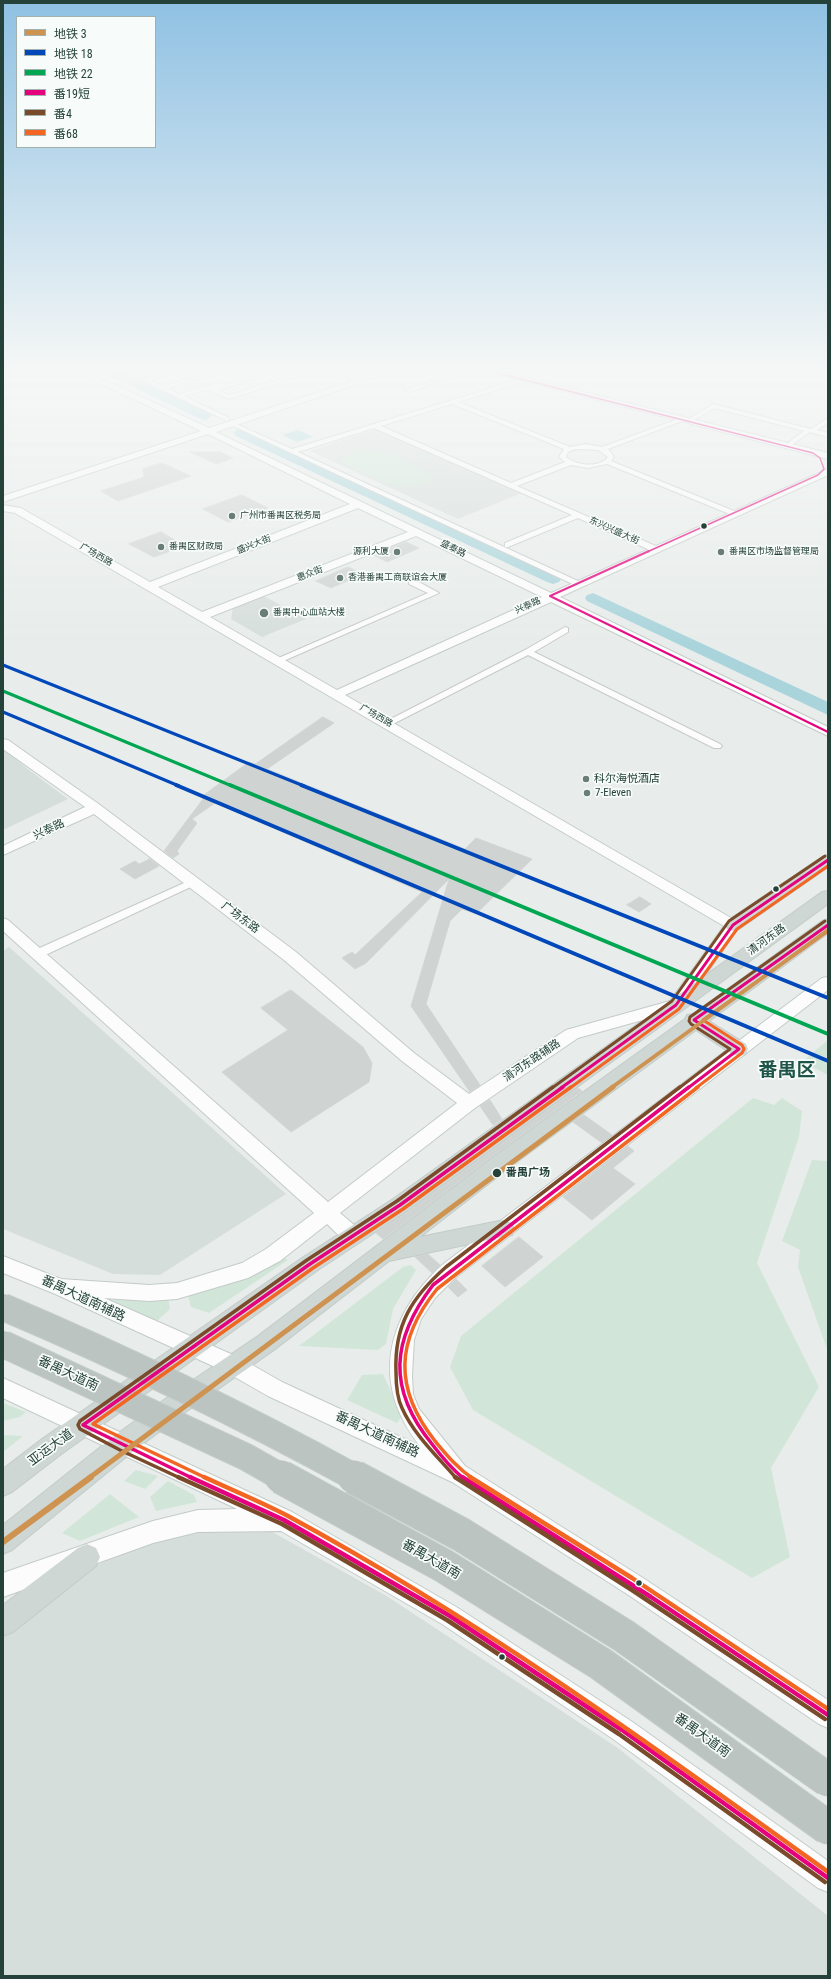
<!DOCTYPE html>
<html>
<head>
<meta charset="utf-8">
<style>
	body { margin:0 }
	#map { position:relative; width:831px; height:1979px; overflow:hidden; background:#e8edeb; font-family:"Roboto Condensed","Noto Sans SC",sans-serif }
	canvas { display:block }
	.frame { position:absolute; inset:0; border:4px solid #24423a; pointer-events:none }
	.legend { position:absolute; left:16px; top:16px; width:140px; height:132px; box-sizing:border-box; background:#f7fbf9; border:1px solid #a3b1ad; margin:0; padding:5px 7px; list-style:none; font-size:12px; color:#24423a }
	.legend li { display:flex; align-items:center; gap:8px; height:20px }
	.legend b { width:20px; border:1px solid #a3b1ad }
</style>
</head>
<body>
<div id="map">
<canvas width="831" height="1979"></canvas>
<div class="frame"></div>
<ul class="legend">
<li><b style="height:5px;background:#ce9350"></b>地铁 3</li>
<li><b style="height:5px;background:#0047ba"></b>地铁 18</li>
<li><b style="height:5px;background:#00a651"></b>地铁 22</li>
<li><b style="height:5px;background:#e5007d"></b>番19短</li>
<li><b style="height:5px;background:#7a4b2a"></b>番4</li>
<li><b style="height:5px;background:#f26522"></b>番68</li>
</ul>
</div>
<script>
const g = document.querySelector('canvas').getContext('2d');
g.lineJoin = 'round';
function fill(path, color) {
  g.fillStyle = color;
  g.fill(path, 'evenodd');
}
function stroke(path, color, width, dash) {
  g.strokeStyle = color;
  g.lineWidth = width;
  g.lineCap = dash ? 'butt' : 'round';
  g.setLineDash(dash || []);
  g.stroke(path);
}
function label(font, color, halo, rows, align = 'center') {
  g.font = font + ' "Roboto Condensed","Noto Sans SC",sans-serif';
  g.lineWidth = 3.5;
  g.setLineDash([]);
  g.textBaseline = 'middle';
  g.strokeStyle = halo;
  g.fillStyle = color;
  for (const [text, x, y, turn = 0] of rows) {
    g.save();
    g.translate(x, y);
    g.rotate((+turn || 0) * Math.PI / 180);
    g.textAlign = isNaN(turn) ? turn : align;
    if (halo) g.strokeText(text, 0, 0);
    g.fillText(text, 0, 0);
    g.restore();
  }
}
const built = new Path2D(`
	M 376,429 L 466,469 L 522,493 L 458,519 L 310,451 Z
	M 264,596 L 306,619 L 262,637 L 231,619 L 233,608 Z
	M 3,748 L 29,770 L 68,799 L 3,830 Z
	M 9,947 L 286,1194 L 160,1275 L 113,1274 L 3,1229 L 3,951 Z
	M 218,1528 L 267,1529 L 385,1595 L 618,1748 L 828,1916 L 828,1976 L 3,1976 L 3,1636 L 80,1573 L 145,1542 L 170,1535 Z`);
const green = new Path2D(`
	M 121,370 L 178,370 L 141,380 Z
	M 362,450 L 387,453 L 433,475 L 431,481 C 398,496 372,477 342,463 L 342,458 Z
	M 828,1040 L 828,1075 L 802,1062 Z
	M 753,1098 L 774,1105 L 782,1098 L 802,1111 L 799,1137 L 757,1263 L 819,1387 L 771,1468 L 790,1557 L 752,1578 L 473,1410 L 450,1367 L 461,1336 Z
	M 812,1160 L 828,1161 L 828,1352 L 798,1267 L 800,1250 L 782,1241 Z
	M 280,1256 L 288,1260 L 209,1313 L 191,1307 L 188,1296 Z
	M 411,1265 L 416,1270 L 393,1309 L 386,1344 L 378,1350 L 299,1346 L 403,1267 Z
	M 168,1296 L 170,1309 L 157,1321 L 104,1301 Z
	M 383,1374 L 402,1416 L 397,1423 L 347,1400 L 362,1375 Z
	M 3,1403 L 26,1412 L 20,1417 L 3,1421 Z
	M 3,1435 L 23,1436 L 3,1452 Z
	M 136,1470 L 158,1476 L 145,1489 L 124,1481 Z
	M 168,1481 L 194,1495 L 197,1502 L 156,1511 L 150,1497 Z
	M 110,1494 L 139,1517 L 80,1541 L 62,1533 Z`);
const water = new Path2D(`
	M 298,430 L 313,437 L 297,442 L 282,435 Z`);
const river = new Path2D(`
	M 101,370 L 117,370 L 211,413 L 212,416 L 206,420 L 201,419 L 103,373 Z
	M 241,429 L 559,576 L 561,579 L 559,582 L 553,584 L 547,582 L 236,436 L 234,433 L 236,430 Z
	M 593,593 L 828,702 L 828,715 L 587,601 L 585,598 L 587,595 Z`);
const building = new Path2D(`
	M 190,452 L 220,452 L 233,458 L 217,464 Z
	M 162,463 L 191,476 L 118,501 L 101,491 L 144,477 L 143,469 Z
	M 242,495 L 268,508 L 228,522 L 203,509 Z
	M 161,532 L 185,546 L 154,557 L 129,544 Z
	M 406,542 L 419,548 L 387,562 L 374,555 Z
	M 348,567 L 363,574 L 331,588 L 316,581 Z
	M 323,717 L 334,723 L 267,769 L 465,849 L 476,838 L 532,859 L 476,914 L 462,909 L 450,921 L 426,1004 L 480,1085 L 470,1092 L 411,1006 L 449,879 L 366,963 L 355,969 L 342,958 L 352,952 L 355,955 L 422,892 L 215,803 L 192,819 L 197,823 L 177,851 L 179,854 L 173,858 L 164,851 L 203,799 L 201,797 L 249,762 L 255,764 Z
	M 150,859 L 159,866 L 135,879 L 120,869 L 135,861 L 139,864 Z
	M 640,897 L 651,904 L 639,912 L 627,905 Z
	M 291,990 L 363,1047 L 372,1063 L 369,1082 L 291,1132 L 222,1072 L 288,1030 L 261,1008 Z
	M 578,1088 L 582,1091 L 499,1151 L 383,1239 L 376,1233 L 408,1212 Z
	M 490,1100 L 502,1119 L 493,1125 L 480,1106 Z
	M 584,1115 L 612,1135 L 602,1143 L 573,1122 Z
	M 628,1146 L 634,1151 L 613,1168 L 635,1184 L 592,1220 L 563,1197 Z
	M 519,1237 L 543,1257 L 505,1287 L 482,1266 Z
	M 428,1254 L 440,1265 L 432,1273 L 415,1257 Z
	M 456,1279 L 467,1290 L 458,1297 L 448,1287 Z`);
const street = new Path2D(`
	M 173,370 L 183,370 L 151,380 L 162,386 L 218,370 L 228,370 L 168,388 L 179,394 L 221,382 L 224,385 L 272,370 L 282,370 L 219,390 L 229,395 L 309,370 L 319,370 L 229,399 L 211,391 L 211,389 L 184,396 L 229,418 L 229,420 L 227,421 L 142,380 Z
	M 322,370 L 331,370 L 351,379 L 346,380 Z
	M 463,370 L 472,370 L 409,392 L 404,391 Z
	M 524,378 L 527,380 L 526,381 L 458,402 L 570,447 L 585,444 L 602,447 L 678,419 L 682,419 L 682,421 L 608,449 L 614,457 L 611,461 L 739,513 L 732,515 L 607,464 L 588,468 L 571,465 L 517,486 L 658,547 L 658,551 L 652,551 L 578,518 L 508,547 L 505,547 L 505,543 L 572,515 L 374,428 L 298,452 L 580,582 L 580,586 L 577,586 L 229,424 L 234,423 L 292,449 ZM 452,404 L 564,449 L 559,457 L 565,462 L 511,483 L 381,426 ZM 576,449 L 598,450 L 608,457 C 598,469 576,465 566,457 L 568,452 Z
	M 713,404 L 811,429 L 828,418 L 828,423 L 817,430 L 828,433 L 828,437 L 810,432 L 793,444 L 789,444 L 789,442 L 804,431 L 714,408 L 694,420 L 689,419 Z
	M 409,580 L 415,580 L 439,593 L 281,662 L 278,663 L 274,660 L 428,593 L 409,584 Z
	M 565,627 L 568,628 L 568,632 L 534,652 L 720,744 L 722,746 L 720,748 L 714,748 L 528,655 L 391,725 L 388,726 L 383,723 L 525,650 Z
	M 193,879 L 198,882 L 197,884 L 41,957 L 33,957 L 31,954 L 33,951 Z`);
const secondary = new Path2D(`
	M 72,370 L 83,370 L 209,428 L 386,370 L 398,370 L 216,432 L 551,593 L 828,469 L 828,475 L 560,597 L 828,727 L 828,736 L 551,602 L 345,695 L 738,922 L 741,925 L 738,928 L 682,1009 L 578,1038 L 475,1108 L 340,1213 L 360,1230 L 363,1236 L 360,1242 C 346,1246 337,1233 327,1224 L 280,1261 L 248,1278 L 177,1299 L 149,1301 L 104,1298 L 240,1358 L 282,1382 L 420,1446 C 370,1383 386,1317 442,1265 L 822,978 L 828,977 L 828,990 L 456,1277 L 435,1298 L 421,1319 L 414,1340 L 412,1375 L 413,1394 L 419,1409 L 465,1466 L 643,1578 L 828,1700 L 828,1728 L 819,1724 L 627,1594 L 452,1482 L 268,1396 L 226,1372 L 53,1293 L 3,1273 L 3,1256 L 61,1279 L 149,1285 L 177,1283 L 242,1263 L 266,1249 L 314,1213 L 3,931 L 3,918 L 8,920 L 328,1202 L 457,1103 L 402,1061 L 284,960 L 94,814 L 3,855 L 3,846 L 85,807 L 3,749 L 3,739 L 8,740 L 100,805 L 296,952 L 414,1053 L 469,1094 L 566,1030 L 670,1001 L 724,926 L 15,513 L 3,511 L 3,505 L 21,508 L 150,582 L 350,504 L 208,434 L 3,502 L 3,496 L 201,431 ZM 358,508 L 408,532 L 202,612 L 158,587 ZM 416,536 L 542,597 L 337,690 L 210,617 Z
	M 482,370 L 496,370 L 828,453 L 828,459 Z
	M 3,1378 L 292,1512 L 458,1608 L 631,1721 L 828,1861 L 828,1892 L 818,1888 L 613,1739 L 442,1624 L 281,1531 L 198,1532 L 153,1543 L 3,1597 L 3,1573 L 153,1521 L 198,1510 L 237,1509 L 3,1398 Z`);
const primary = new Path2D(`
	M 828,855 L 828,867 L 739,929 L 733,931 L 727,929 L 724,925 L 727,921 L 822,857 Z
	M 828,891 L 828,904 L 407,1211 L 318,1270 L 60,1455 L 12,1492 L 3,1496 L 3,1469 L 42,1439 L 302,1258 L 393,1199 L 822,892 Z
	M 828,919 L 828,933 L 709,1021 L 746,1044 L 748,1049 L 746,1054 L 739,1056 L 732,1054 L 696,1030 L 514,1164 L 420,1237 L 504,1220 L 512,1223 L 515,1229 L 512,1235 L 389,1261 L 274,1350 L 184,1413 L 131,1453 L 12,1550 L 3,1554 L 3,1525 L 113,1437 L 168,1397 L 258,1336 L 500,1152 L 685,1019 L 687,1015 L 693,1014 L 822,921 Z
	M 87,1544 L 96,1548 L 100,1557 L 96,1566 L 13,1632 L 3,1636 L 3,1605 L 78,1548 Z`);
const highwayBridgeFar1 = new Path2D(`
	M 3,1307 C 123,1358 241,1415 356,1478
	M 3,1344 L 246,1457 L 283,1478`);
const highwayBridge = new Path2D(`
	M 281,1477 L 444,1566 L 601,1664 L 828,1828
	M 354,1477 L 462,1535 L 624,1636 L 828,1780`);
const bus1Far4 = new Path2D(`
	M 486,370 L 813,453 L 820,458 L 824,469 L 818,475 L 647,552`);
const bus1Far3 = new Path2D(`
	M 550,596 L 649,551
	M 550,596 L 828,732`);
const bus1Far2 = new Path2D(`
	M 561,1088 L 676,1005 L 733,925 L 828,860
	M 688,1088 L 739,1049 L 694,1020 L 828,925`);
const bus1Far1 = new Path2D(`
	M 192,1478 L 83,1425 L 310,1264 L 400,1205 L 563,1087
	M 463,1478 C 451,1468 441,1456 432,1444 C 387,1389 391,1340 433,1285 L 689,1087`);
const bus1 = new Path2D(`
	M 190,1477 L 284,1520 L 450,1616 L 622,1730 L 828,1878
	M 462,1477 L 651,1597 L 828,1715`);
const bus2Far2 = new Path2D(`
	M 552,1088 L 672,1001 L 729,921 L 825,856
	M 679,1088 L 730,1049 L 691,1024 L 689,1021 L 690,1017 L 825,921`);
const bus2Far1 = new Path2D(`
	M 180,1478 L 120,1450 L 80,1429 L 78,1425 L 80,1421 L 307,1260 L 397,1201 L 553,1087
	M 456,1478 C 437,1456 414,1435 402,1408 C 397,1398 396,1383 396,1372 C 394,1325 412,1297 446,1267 L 680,1087`);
const bus2 = new Path2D(`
	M 178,1477 L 282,1524 L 447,1620 L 619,1734 L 825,1882
	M 455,1477 L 632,1590 L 825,1719`);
const bus3Far2 = new Path2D(`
	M 570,1088 L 679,1009 L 737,929 L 828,866
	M 696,1088 L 742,1053 L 744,1049 L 742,1045 L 703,1020 L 828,931`);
const bus3Far1 = new Path2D(`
	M 206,1478 L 93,1424 L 313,1268 L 403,1209 L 571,1087
	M 472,1478 C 457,1468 446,1454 435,1441 C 394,1389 395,1341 437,1289 L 698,1087`);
const bus3 = new Path2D(`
	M 204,1477 C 232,1490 261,1502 288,1516 C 478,1619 653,1746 828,1872
	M 470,1477 L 632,1578 L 828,1709`);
const metro1Far2 = new Path2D(`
	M 611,1088 L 828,930`);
const metro1Far1 = new Path2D(`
	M 89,1478 L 613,1087`);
const metro1 = new Path2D(`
	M 3,1542 L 91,1477`);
const metro2Far1 = new Path2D(`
	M 3,665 L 304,786
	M 3,712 L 179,786`);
const metro2 = new Path2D(`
	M 176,785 L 828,1061
	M 301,785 L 828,998`);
const metro3Far1 = new Path2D(`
	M 3,691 L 232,786`);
const metro3 = new Path2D(`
	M 230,785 L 828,1034`);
const markers = [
	[232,516,4,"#697e78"],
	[704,526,3.5,"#24423a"],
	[161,547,4,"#697e78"],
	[397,552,4,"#697e78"],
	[721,552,4,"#697e78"],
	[340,578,4,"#697e78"],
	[264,613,5,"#697e78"],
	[586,779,4,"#697e78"],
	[587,793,4,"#697e78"],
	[776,889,3.5,"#24423a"],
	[497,1173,5,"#24423a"],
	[639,1583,3.5,"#24423a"],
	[502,1657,3.5,"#24423a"]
];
const farPoinames = [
	["广州市番禺区税务局",240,516],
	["番禺区财政局",169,547],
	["源利大厦",389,552,"right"],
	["番禺区市场监督管理局",729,552],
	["香港番禺工商联谊会大厦",348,578],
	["番禺中心血站大楼",273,613]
];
const farStreetnames = [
	["东兴兴盛大街",614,531,24],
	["盛兴大街",254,545,-22],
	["盛泰路",453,549,26],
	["广场西路",96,555,30],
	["惠众街",310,574,-21],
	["兴泰路",528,606,-24],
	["广场西路",376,716,30]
];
const poiNames = [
	["科尔海悦酒店",594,779],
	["7-Eleven",595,793]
];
const streetNames = [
	["兴泰路",49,830,-25],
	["广场东路",240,918,37],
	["清河东路",767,940,-36],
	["清河东路辅路",532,1061,-34]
];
const stopNames = [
	["番禺广场",506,1173]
];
const nearStreetnames = [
	["番禺大道南辅路",83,1299,25],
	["番禺大道南",68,1374,25],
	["番禺大道南辅路",377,1435,25],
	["亚运大道",51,1448,-36],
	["番禺大道南",431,1560,30],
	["番禺大道南",702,1736,36]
];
const townNames = [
	["番禺区",787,1071]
];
fill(built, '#d6dedb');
fill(green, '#d1e6d8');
fill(water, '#a9d4db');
fill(river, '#a9d4db');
fill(building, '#cfd4d2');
stroke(building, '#d1d6d4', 1);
stroke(street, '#c5cac8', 2);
stroke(secondary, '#c3cbc8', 2);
stroke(primary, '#c3ccc9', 2);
fill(street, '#fcfcfc');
fill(secondary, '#fcfcfc');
fill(primary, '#cfd7d5');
stroke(highwayBridgeFar1, '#c3ccc9', 28, []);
stroke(highwayBridge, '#c3ccc9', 35, []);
stroke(highwayBridgeFar1, '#bcc4c2', 26);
stroke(highwayBridge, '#bcc4c2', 33);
stroke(bus1Far4, '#e5007d', 1.5);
stroke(bus1Far3, '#e5007d', 2);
stroke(bus1Far2, '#e5007d', 3);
stroke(bus1Far1, '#e5007d', 3.5);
stroke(bus1, '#e5007d', 4.5);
stroke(bus2Far2, '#7a4b2a', 3);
stroke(bus2Far1, '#7a4b2a', 3.5);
stroke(bus2, '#7a4b2a', 4.5);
stroke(bus3Far2, '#f26522', 3);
stroke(bus3Far1, '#f26522', 3.5);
stroke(bus3, '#f26522', 4.5);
stroke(metro1Far2, '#ce9350', 4);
stroke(metro1Far1, '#ce9350', 5);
stroke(metro1, '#ce9350', 6);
stroke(metro2Far1, '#0047ba', 3);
stroke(metro2, '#0047ba', 4);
stroke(metro3Far1, '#00a651', 3);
stroke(metro3, '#00a651', 4);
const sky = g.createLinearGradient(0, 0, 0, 647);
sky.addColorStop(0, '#8fc1e3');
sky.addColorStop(0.57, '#f5f7f6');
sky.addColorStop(1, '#f5f7f600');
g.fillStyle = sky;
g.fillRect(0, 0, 831, 647);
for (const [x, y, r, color] of markers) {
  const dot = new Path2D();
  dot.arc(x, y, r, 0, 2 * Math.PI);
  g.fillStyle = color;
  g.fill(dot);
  stroke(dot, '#f7fbf9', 1.5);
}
label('9px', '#24423a', '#f7fbf9', farPoinames, 'left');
label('9px', '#24423a', '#f7fbf9', farStreetnames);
label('11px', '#24423a', '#f7fbf9', poiNames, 'left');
label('11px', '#24423a', '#f7fbf9', streetNames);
label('bold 11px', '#24423a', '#f7fbf9', stopNames, 'left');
label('13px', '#24423a', '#f7fbf9', nearStreetnames);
label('bold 19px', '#1f5548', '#f7fbf9', townNames);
</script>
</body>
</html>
